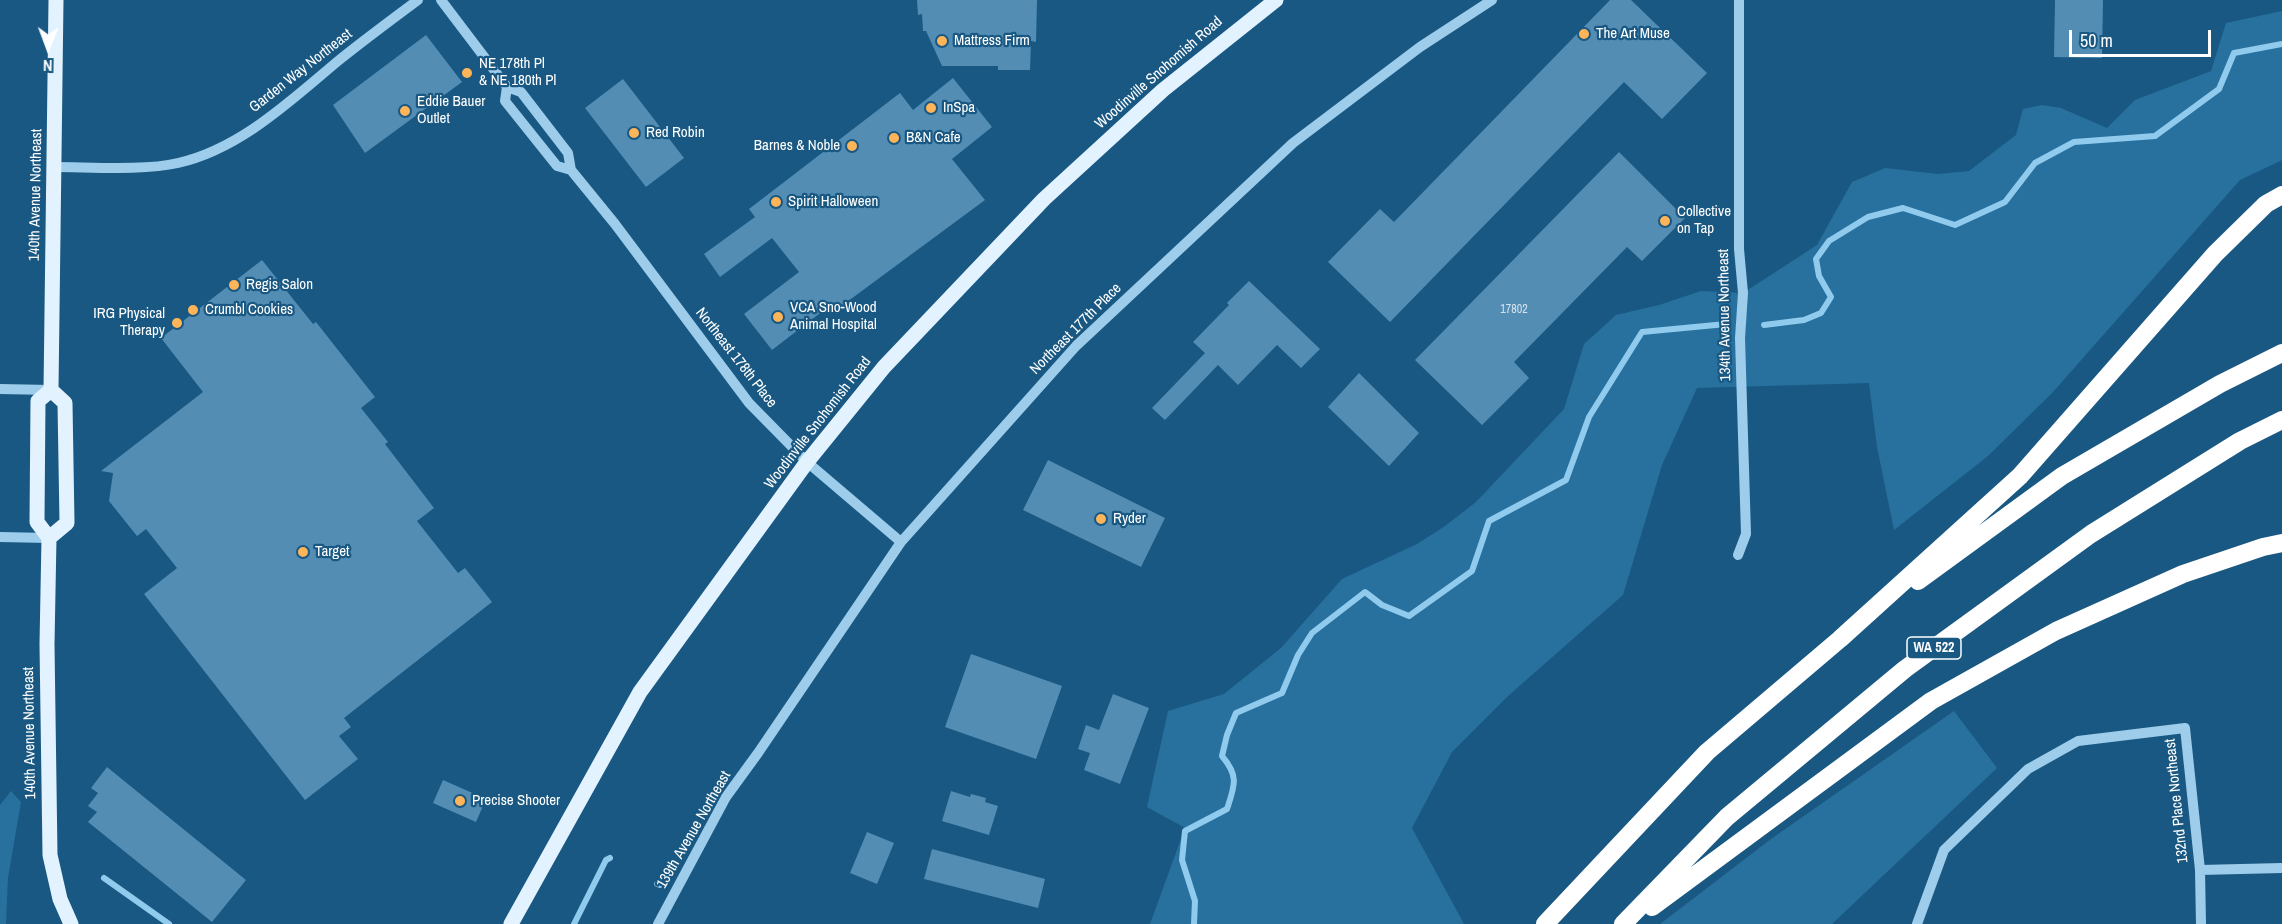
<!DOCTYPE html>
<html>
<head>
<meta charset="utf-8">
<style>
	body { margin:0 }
	#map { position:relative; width:2282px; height:924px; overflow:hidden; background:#195882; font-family:"Archivo Narrow",sans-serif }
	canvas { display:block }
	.north { position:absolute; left:18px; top:18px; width:60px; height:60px; -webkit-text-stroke:4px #195882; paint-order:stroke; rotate:181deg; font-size:16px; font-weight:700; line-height:24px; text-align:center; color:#fff }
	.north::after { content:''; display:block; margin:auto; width:21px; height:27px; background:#fff; clip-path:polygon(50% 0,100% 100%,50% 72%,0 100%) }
	.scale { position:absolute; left:2069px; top:30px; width:142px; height:27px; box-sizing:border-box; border:3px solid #fff; border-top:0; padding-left:8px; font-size:18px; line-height:21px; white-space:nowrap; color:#fff; -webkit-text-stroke:4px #195882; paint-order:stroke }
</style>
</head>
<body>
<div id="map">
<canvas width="2282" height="924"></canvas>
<div class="north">N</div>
<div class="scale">50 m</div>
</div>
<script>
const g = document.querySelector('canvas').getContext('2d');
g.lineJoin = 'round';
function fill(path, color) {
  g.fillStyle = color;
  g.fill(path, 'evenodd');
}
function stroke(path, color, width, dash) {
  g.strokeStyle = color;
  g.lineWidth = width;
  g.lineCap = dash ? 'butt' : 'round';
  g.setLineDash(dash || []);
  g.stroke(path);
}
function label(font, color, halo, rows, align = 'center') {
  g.font = font + ' "Archivo Narrow",sans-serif';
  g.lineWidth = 4.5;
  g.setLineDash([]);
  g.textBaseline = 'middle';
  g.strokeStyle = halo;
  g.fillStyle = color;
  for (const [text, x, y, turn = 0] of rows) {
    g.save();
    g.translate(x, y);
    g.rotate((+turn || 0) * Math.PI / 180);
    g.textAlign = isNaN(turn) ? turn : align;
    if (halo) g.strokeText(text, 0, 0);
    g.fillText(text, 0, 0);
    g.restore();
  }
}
const green = new Path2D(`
	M 2282,11 L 2282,160 L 2240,180 L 2053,392 L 1988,456 L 1894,530 L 1877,447 L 1869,383 L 1697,388 L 1662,465 L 1623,595 L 1508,696 L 1452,752 L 1412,828 L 1464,924 L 1150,924 L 1185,828 L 1147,807 L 1168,711 L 1224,694 L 1281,648 L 1342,579 L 1417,544 L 1445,526 L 1476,502 L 1564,409 L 1584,344 L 1616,315 L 1659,305 L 1701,291 L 1743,293 L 1817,245 L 1852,182 L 1885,168 L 1938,174 L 1969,171 L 2016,135 L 2023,109 L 2042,105 L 2061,108 L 2107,128 L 2135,100 L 2211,71 L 2226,23 Z
	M 1954,711 L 1997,768 L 1832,924 L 1660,924 L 1771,839 Z
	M 11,791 L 21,802 L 8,878 L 6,924 L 0,924 L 0,805 Z`);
const stream = new Path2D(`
	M 1764,325 L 1804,320 L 1821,313 L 1831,297 L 1819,276 L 1816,259 L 1829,241 L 1868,217 L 1903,208 L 1955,225 L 2005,202 L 2035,163 L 2074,142 L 2155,136 L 2219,89 L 2234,53 L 2282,44
	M 104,878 L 169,924
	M 657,884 L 660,885
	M 574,924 L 606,860 L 610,858
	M 1194,924 L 1195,901 L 1182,860 L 1185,831 L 1227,809 C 1235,785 1239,776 1222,756 L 1227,735 L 1236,713 L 1282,693 L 1298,655 L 1312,633 L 1365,592 L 1382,605 L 1409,616 L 1472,571 L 1489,521 L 1566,480 L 1589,417 L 1642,332 L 1726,324`);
const building = new Path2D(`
	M 917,0 L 1037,0 L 1036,42 L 1031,41 L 1030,70 L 998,70 L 998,66 L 942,66 L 926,31 L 923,31 L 922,14 L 918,15 Z
	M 1610,0 L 1631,0 L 1707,73 L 1662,119 L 1624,82 L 1390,322 L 1328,262 L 1380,209 L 1394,222 Z
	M 2055,0 L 2103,0 L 2102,58 L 2054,57 Z
	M 426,35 L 462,82 L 365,153 L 333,105 Z
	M 953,78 L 992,127 L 952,159 L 985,200 L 832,313 L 828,307 L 772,350 L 744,314 L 799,272 L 772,238 L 720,277 L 704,254 L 755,217 L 749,209 L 900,93 L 913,110 Z
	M 623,79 L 684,158 L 646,187 L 585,108 Z
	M 1619,152 L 1685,218 L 1642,261 L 1627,247 L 1514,362 L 1529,378 L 1482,425 L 1415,360 Z
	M 262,260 L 313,324 L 316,322 L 375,397 L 361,408 L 388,442 L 385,444 L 434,508 L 417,521 L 458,573 L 465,568 L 492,602 L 344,718 L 351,727 L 339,736 L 358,759 L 305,800 L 144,594 L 177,568 L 146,529 L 137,536 L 109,501 L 113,473 L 101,471 L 203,392 L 161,338 Z
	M 1249,281 L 1320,349 L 1301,368 L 1277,345 L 1238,385 L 1218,365 L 1165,420 L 1152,408 L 1205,353 L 1193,342 L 1229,305 L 1227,303 Z
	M 1359,373 L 1419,433 L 1389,466 L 1328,407 Z
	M 1048,460 L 1165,518 L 1141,567 L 1023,510 Z
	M 971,654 L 1062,686 L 1036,759 L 945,727 Z
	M 1113,694 L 1149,708 L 1120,784 L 1084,770 L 1090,753 L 1078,749 L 1086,725 L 1099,730 Z
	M 107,767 L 246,880 L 212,922 L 88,822 L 97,812 L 88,806 L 98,793 L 91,788 Z
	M 443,780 L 486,799 L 476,822 L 433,803 Z
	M 951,791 L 970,797 L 971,794 L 986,798 L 985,802 L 998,806 L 989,835 L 942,821 Z
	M 867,832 L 894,843 L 877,884 L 850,873 Z
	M 932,849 L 1045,879 L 1038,908 L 924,879 Z`);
const minor = new Path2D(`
	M 441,0 L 507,87 L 521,92 L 568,153 L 571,170 L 615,224 L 749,403 L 807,462 L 901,542
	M 507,87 L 505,101 L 557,166 L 571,170
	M 54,167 C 90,167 144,171 178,163 C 240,149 290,101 338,61 C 364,40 391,20 418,0
	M 0,389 L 51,390
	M 0,537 L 49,538
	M 1738,555 L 1746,534 L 1740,338 L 1743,293 L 1739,249 L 1739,0
	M 2200,870 L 2282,868
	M 658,924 L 726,797 L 758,753 L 901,542 L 1076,346 L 1293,143 L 1420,47 L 1492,0
	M 1917,924 L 1944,850 L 2028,769 L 2078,741 L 2185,728 L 2200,870 L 2201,924`);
const major = new Path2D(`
	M 51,390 L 38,401 L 37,522 L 49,538 L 47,644 L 50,855 L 60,899 L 71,924
	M 49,538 L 67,523 L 65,403 L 51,390 L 56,0
	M 511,924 L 640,692 L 807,462 L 884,367 L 1044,199 L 1163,90 L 1276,0`);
const highway = new Path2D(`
	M 1918,581 L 2062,476 L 2220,384 L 2282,353
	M 1652,907 L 1931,701 L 2056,631 L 2183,574 L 2263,547 L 2282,543
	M 1545,924 L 1707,752 L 1840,639 L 2020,476 L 2215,254 L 2266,204 L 2282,195
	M 1623,924 L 1727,817 L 1905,669 L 2091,534 L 2240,441 L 2282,420`);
const markers = [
	[1584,34,6,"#feb458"],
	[942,41,6,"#feb458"],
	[467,73,6,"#feb458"],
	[931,108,6,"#feb458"],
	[405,111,6,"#feb458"],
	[634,133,6,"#feb458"],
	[894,138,6,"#feb458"],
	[852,146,6,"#feb458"],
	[776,202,6,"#feb458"],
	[1665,221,6,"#feb458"],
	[234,285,6,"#feb458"],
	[193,310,6,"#feb458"],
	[778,317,6,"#feb458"],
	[177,323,6,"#feb458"],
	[1101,519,6,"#feb458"],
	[303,552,6,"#feb458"],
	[460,801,6,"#feb458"]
];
const numberNames = [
	["17802",1514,310]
];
const shields = [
	[1934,648,54]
];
const shieldNames = [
	["WA 522",1934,648]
];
const poiNames = [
	["The Art Muse",1596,34],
	["Mattress Firm",954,41],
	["NE 178th Pl",479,64],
	["& NE 180th Pl",479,81],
	["Eddie Bauer",417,102],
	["Outlet",417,119],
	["InSpa",943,108],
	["Red Robin",646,133],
	["B&N Cafe",906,138],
	["Barnes & Noble",840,146,"right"],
	["Spirit Halloween",788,202],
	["Collective",1677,212],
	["on Tap",1677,229],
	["Regis Salon",246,285],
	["VCA Sno-Wood",790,308],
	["Animal Hospital",790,325],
	["Crumbl Cookies",205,310],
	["IRG Physical",165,314,"right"],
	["Therapy",165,331,"right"],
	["Ryder",1113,519],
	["Target",315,552],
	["Precise Shooter",472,801]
];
const streetNames = [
	["Garden Way Northeast",301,71,-38],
	["Woodinville Snohomish Road",1159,73,-41],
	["140th Avenue Northeast",36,195,-89],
	["134th Avenue Northeast",1725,315,-91],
	["Northeast 177th Place",1076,329,-45],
	["Northeast 178th Place",736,358,52],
	["Woodinville Snohomish Road",818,423,-52],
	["140th Avenue Northeast",30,733,-91],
	["132nd Place Northeast",2177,801,-96],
	["139th Avenue Northeast",694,830,-60]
];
fill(green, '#28719f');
stroke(stream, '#90cbee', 6);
fill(building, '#538db4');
stroke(minor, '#9dcdeb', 10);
stroke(major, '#e2f2ff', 15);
stroke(highway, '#fff', 18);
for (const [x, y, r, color] of markers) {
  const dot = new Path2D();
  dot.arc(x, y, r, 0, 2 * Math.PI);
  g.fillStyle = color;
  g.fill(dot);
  stroke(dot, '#195882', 2);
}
label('12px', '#d4e2ec', null, numberNames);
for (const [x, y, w] of shields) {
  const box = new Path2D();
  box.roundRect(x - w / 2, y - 11, w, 22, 4.5);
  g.fillStyle = '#195882';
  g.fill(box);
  stroke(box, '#fff', 1.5);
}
label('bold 14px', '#fff', null, shieldNames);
label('15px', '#fff', '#195882', poiNames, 'left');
label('15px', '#fff', '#195882', streetNames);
</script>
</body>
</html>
